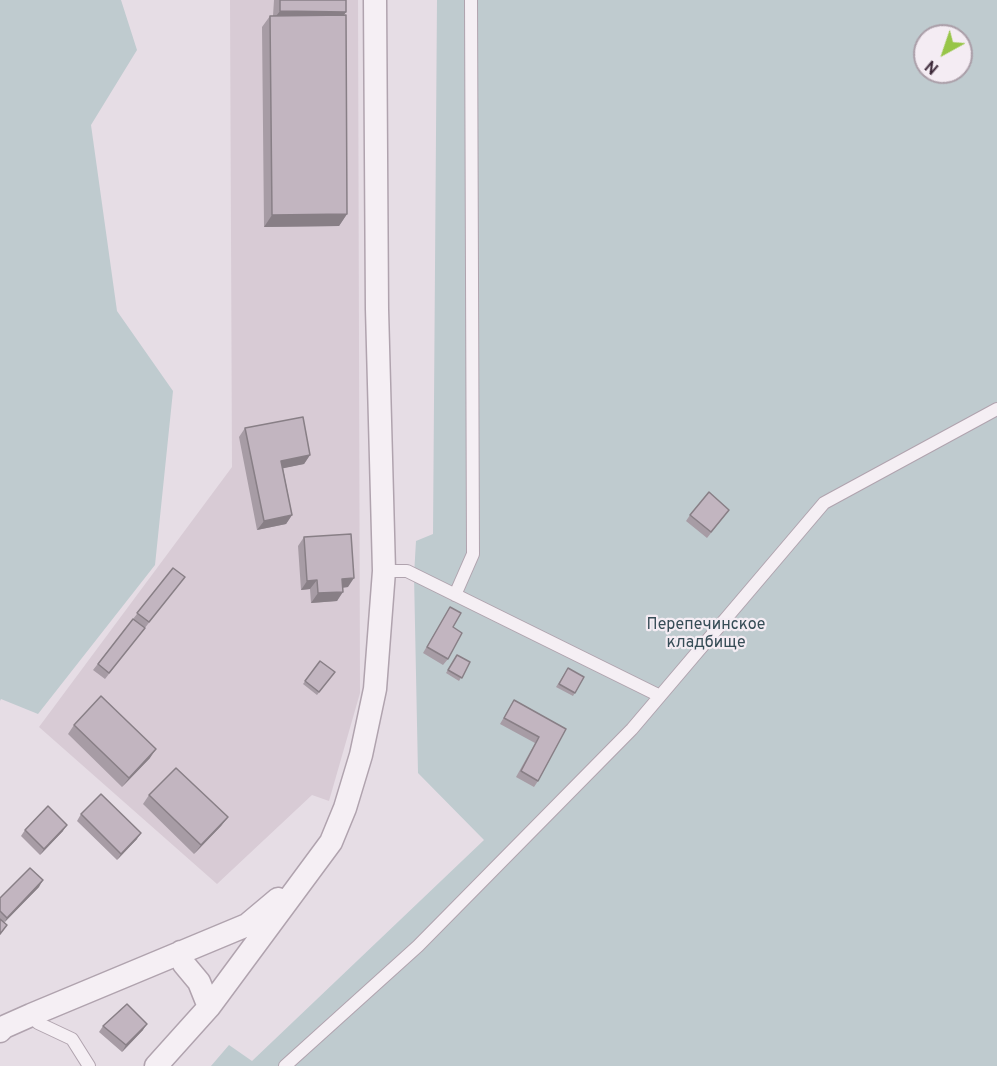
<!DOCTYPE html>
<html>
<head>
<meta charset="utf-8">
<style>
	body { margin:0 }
	#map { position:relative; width:997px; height:1066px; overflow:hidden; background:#e6dde5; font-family:Overpass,sans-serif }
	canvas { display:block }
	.north { position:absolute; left:913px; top:24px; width:60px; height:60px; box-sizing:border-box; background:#f4ecf3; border:2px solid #aa9ea8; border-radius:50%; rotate:220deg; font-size:16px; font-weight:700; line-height:24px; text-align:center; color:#3c2838 }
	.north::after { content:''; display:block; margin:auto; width:21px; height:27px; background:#97c548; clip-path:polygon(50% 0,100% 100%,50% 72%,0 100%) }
</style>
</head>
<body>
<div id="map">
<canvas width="997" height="1066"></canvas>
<div class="north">N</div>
</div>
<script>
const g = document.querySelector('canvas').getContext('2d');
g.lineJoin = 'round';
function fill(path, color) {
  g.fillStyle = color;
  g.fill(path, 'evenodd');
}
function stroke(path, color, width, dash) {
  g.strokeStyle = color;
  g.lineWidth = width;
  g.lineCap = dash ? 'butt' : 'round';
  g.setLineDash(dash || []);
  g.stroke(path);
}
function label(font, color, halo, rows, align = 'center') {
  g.font = font + ' Overpass,sans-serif';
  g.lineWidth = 4.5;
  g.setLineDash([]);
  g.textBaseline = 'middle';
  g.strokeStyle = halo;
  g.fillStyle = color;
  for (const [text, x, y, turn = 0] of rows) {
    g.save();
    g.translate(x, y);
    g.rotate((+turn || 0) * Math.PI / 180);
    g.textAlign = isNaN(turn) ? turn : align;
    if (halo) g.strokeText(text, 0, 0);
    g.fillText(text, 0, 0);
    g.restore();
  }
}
const built = new Path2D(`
	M 230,0 L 358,0 L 360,693 L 329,801 L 312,795 L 217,884 L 39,727 L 232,467 Z`);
const green = new Path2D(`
	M 0,0 L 121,0 L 137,50 L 91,125 L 117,311 L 173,391 L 155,565 L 38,714 L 1,699 L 0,701 Z
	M 437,0 L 997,0 L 997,1066 L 211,1066 L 229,1045 L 252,1061 L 484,840 L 418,773 L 414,575 L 416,541 L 433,534 ZM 925,36 L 961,36 L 961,72 L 925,72 Z`);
const service = new Path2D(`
	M 384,571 L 407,571 L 660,696
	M 455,595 L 473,554 L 471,0
	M 31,1015 L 38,1023 L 72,1039 L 89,1066
	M 285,1066 L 418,946 L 632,729 L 824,503 L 997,409`);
const minor = new Path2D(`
	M 181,952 L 184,964 L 199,982 L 209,1007
	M 0,1031 L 4,1027 L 31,1015 L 247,925 L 278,899
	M 156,1066 L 209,1007 L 331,842 L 345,808 L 361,755 L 375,689 L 384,571 L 377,309 L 375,0`);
const wall = new Path2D(`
	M 274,0 L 346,0 L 346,12 L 344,15 L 347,214 L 339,226 L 264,227 L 262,27 L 270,16 L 273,16 Z
	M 245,428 L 310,455 L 304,464 L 283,468 L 292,515 L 286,524 L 257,530 L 239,437 Z
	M 729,510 L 707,538 L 686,521 L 690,515 Z
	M 304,537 L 348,587 L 343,588 L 337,601 L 311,603 L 310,589 L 301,590 L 298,546 Z
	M 173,568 L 180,583 L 105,679 L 93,670 Z
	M 450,607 L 453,627 L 448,659 L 443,665 L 423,653 Z
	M 457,655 L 470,662 L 459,681 L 446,673 Z
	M 320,661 L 335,672 L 317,695 L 303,684 Z
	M 568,668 L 584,677 L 573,696 L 556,687 Z
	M 514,700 L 566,729 L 538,781 L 534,787 L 516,777 L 535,743 L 500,724 Z
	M 74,725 L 150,758 L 122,787 L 68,734 Z
	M 149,795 L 228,817 L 221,826 L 194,854 L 143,804 Z
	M 81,814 L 137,839 L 117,860 L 77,821 Z
	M 25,830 L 63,831 L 40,855 L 21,836 Z
	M 39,887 L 4,922 L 7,925 L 0,935 L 0,898 Z
	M 103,1026 L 143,1030 L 122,1052 L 99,1032 Z`);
const shadedWall = new Path2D(`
	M 280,11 L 346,12 L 339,21 L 273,20 Z
	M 347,214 L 339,226 L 264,227 L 272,215 Z
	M 310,455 L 304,464 L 275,470 L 281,461 Z
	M 292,515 L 286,524 L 257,530 L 264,521 Z
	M 354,578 L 348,587 L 336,588 L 342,579 Z
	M 317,580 L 310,589 L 301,590 L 307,581 Z
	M 343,592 L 337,601 L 311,603 L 318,593 Z
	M 156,749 L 150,758 L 122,787 L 129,778 Z
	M 228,817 L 221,826 L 194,854 L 201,845 Z
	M 67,825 L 63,831 L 40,855 L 44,849 Z
	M 141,833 L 137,839 L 117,860 L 121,854 Z
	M 43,880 L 39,887 L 3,924 L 7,918 Z
	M 147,1024 L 143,1030 L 122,1052 L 126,1045 Z`);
const building = new Path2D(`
	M 280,0 L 346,0 L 346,12 L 280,11 Z
	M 346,15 L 347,214 L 272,215 L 270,16 Z
	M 303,417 L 310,455 L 281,461 L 292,515 L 264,521 L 245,428 Z
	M 709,492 L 729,510 L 711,532 L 690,515 Z
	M 351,534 L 354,578 L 342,579 L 343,592 L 318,593 L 317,580 L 307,581 L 304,537 Z
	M 173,568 L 185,577 L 149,622 L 137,613 Z
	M 450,607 L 461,613 L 453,627 L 462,633 L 448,659 L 427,647 Z
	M 133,619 L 145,628 L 109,673 L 98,664 Z
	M 457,655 L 470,662 L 462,678 L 448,670 Z
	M 320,661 L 335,672 L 319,692 L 305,681 Z
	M 568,668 L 584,677 L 575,693 L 559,684 Z
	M 101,696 L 156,749 L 129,778 L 74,725 Z
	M 514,700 L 566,729 L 538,781 L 521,771 L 539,737 L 504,718 Z
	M 176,768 L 228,817 L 201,845 L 149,795 Z
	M 101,794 L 141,833 L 121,854 L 81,814 Z
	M 48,806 L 67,825 L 44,849 L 25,830 Z
	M 30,868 L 43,880 L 7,918 L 0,911 L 0,898 Z
	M 0,919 L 7,925 L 0,934 Z
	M 127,1004 L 147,1024 L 126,1045 L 103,1026 Z`);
const parkNames = [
	["Перепечинское",706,626],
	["кладбище",706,644]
];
fill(built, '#d8cbd5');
fill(green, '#bfcbcf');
stroke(service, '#b0a3ae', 14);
stroke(minor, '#b0a3ae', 25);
stroke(service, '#f5eff4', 12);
stroke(minor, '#f5eff4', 22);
fill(wall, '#a79ca5');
fill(shadedWall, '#887f86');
fill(building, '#c2b5c0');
stroke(building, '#887f86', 1.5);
label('16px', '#364c56', '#f4ecf3', parkNames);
</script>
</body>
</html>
